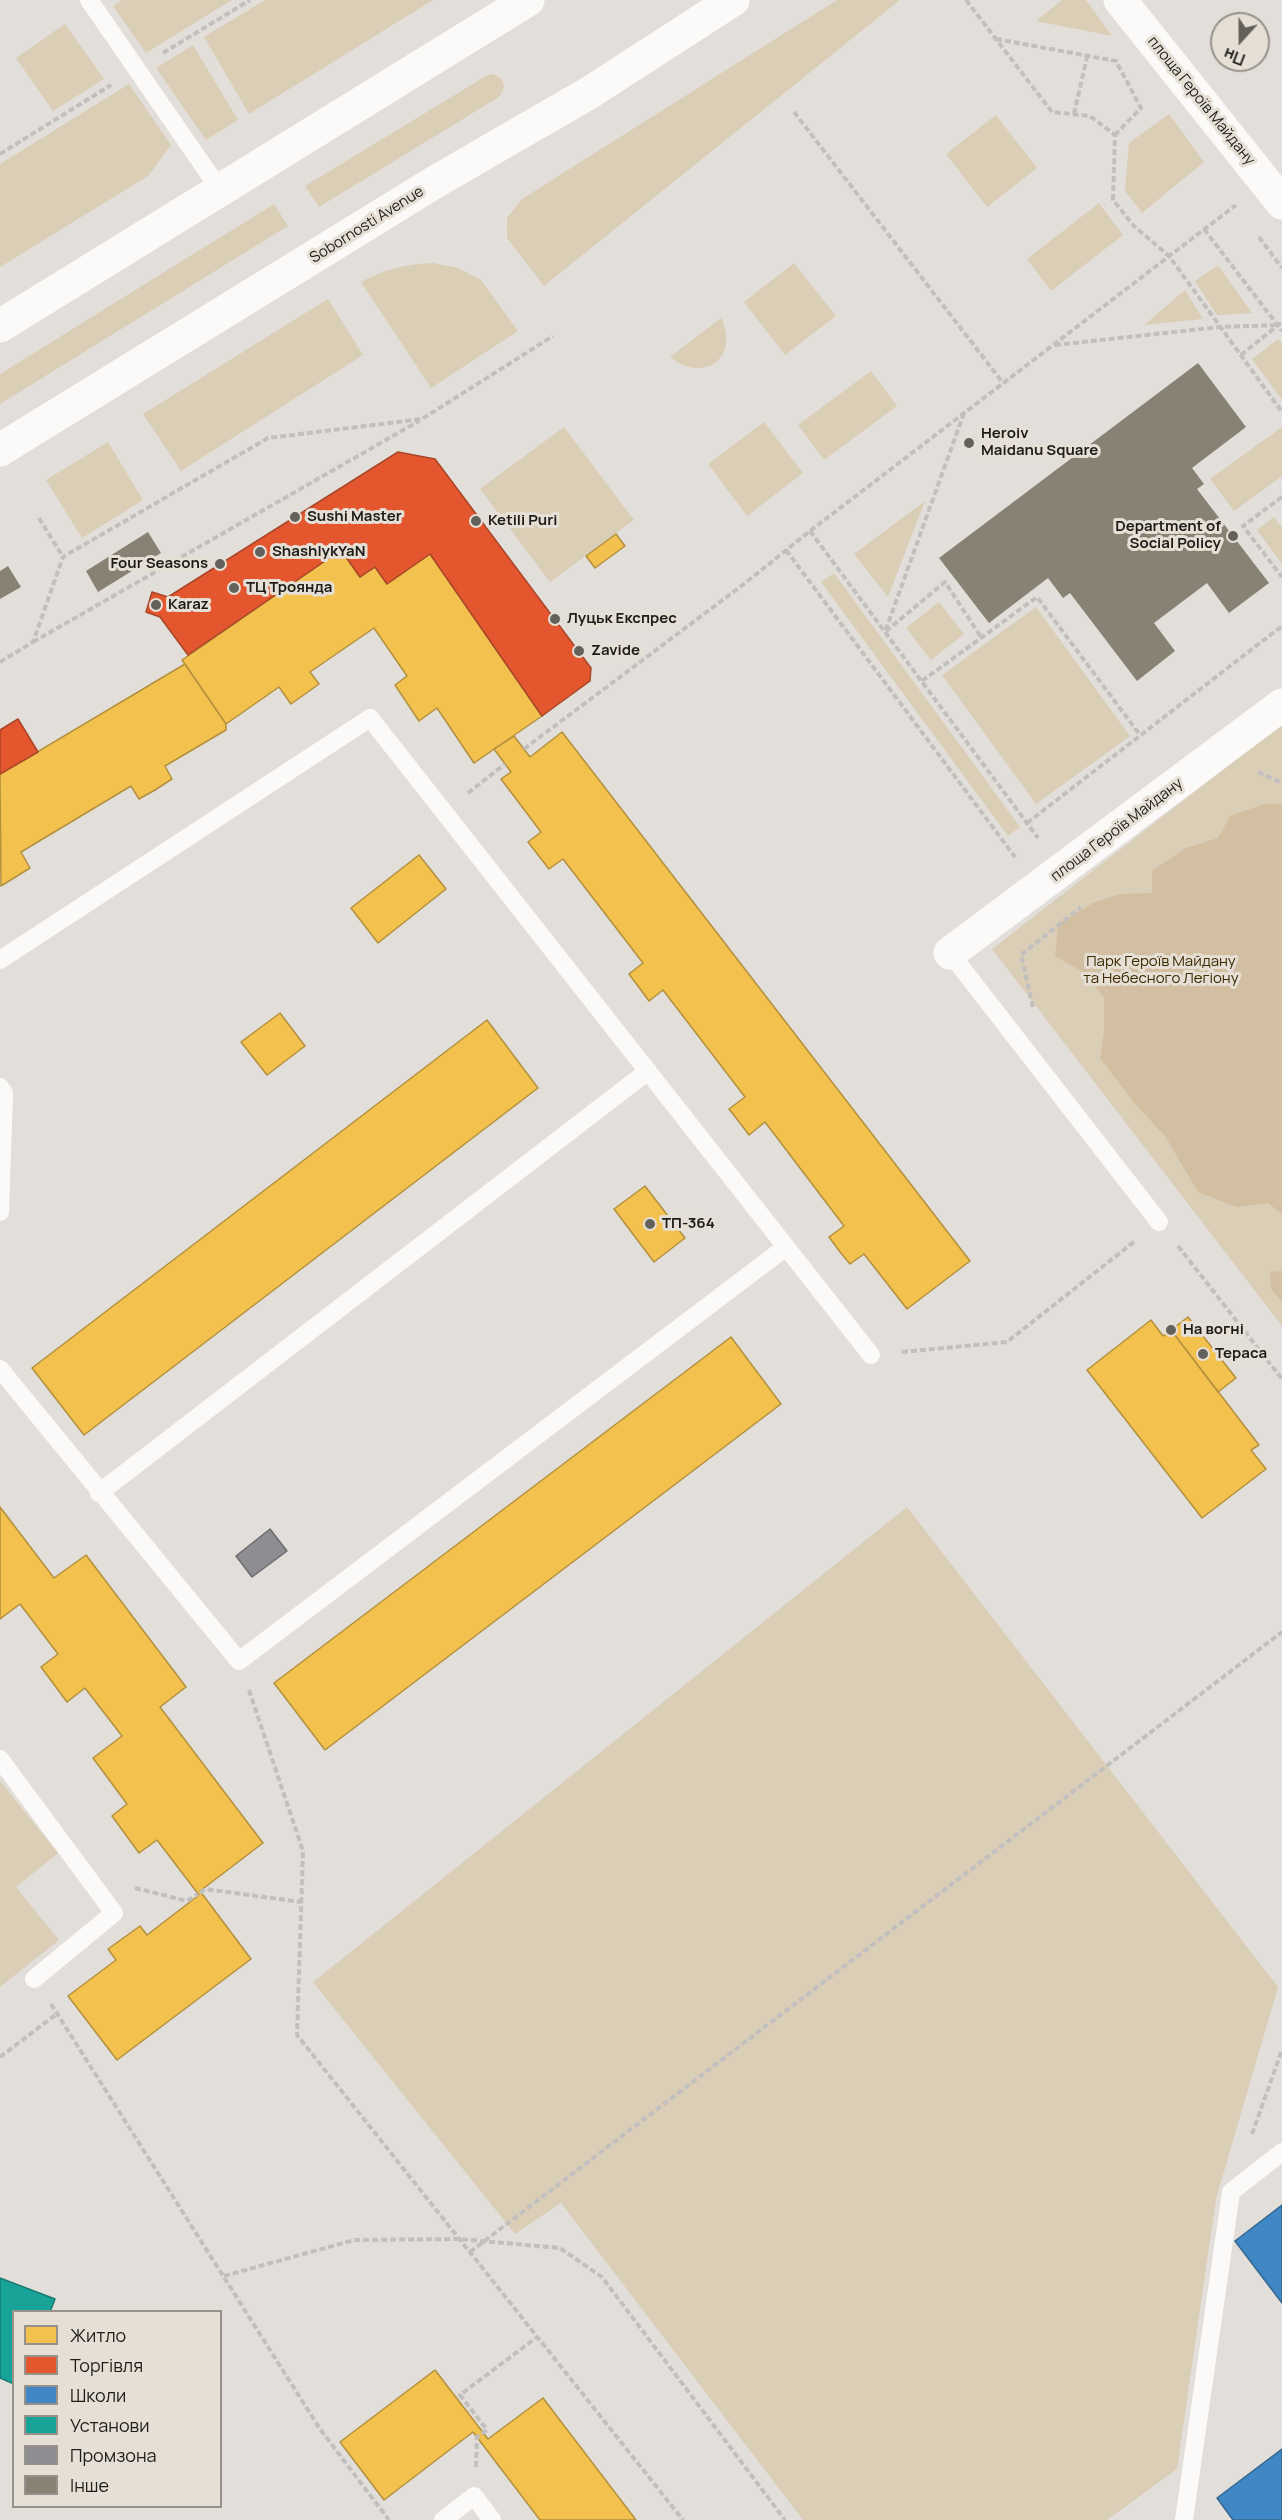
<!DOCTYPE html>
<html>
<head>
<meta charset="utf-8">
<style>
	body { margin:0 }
	#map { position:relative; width:1282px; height:2520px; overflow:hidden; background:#e2ded9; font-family:Manrope,sans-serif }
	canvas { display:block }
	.legend { position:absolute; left:12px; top:2310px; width:210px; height:198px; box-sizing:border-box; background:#e6dfd5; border:2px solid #96918a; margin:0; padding:8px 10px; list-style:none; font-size:18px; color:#1f1d19 }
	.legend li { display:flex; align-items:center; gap:12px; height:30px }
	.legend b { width:30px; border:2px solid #96918a }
	.north { position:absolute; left:1210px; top:12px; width:60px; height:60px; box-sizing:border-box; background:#e6dfd5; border:2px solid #96918a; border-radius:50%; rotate:201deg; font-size:16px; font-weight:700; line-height:24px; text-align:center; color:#1f1d19 }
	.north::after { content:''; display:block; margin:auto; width:21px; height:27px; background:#63615c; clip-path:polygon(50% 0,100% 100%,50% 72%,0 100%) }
</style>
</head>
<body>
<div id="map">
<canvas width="1282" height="2520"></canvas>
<ul class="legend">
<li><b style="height:16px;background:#f2c14e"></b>Житло</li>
<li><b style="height:16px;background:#e4572e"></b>Торгівля</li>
<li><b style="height:16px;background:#3f88c5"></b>Школи</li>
<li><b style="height:16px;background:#17a398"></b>Установи</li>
<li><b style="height:16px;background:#8d8d92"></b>Промзона</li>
<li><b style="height:16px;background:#888275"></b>Інше</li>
</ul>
<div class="north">Пн</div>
</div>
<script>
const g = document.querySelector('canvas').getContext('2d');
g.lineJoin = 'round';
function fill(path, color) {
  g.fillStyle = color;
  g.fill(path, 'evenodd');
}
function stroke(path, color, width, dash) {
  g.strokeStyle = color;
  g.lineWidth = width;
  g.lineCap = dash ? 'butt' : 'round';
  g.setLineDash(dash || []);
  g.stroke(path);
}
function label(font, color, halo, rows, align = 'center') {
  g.font = font + ' Manrope,sans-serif';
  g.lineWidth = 6;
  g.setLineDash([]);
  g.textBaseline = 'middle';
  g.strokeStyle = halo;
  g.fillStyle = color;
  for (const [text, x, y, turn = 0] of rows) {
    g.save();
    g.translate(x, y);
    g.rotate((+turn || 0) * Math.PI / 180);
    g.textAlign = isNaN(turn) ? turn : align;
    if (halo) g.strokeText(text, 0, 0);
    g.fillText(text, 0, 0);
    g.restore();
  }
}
const green = new Path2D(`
	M 122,0 L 232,0 L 146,53 L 113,6 Z
	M 265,0 L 433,0 L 249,114 L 204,37 Z
	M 837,0 L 900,0 L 544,286 L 507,238 L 507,218 L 522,199 Z
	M 1062,0 L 1086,0 L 1112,36 L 1036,21 Z
	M 65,24 L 104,79 L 53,111 L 16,58 Z
	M 193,45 L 238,120 L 206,140 L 156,68 Z
	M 493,74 C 505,79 507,87 499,97 L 319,207 L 305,186 L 486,76 Z
	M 129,84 L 171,145 L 148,176 L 0,267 L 0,164 Z
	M 1169,114 L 1204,162 L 1142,213 L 1125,191 L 1129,143 Z
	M 996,115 L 1037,168 L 987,207 L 946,154 Z
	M 1099,203 L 1123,235 L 1051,291 L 1027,259 Z
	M 274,204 L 288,226 L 0,404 L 0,374 Z
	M 433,263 L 458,268 L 481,280 L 518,331 L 431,388 L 361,282 C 386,269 406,264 433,263 Z
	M 794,263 L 836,316 L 785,355 L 744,302 Z
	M 1218,265 L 1252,313 L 1217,315 L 1195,281 Z
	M 1185,290 L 1203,319 L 1144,325 Z
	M 328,299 L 363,355 L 181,471 L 143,414 Z
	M 721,318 C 740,358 704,384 670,357 Z
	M 1278,339 L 1282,344 L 1282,400 L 1252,359 Z
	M 871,371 L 897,406 L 824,460 L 798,425 Z
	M 764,422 L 803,473 L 747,516 L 708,464 Z
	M 564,427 L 634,520 L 550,582 L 480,489 Z
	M 1282,427 L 1282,476 L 1234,511 L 1210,479 Z
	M 108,442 L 143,500 L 82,538 L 46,480 Z
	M 925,501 L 888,597 L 854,554 Z
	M 1274,517 L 1282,528 L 1282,564 L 1257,530 Z
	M 834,573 L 1020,827 L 1008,836 L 821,582 Z
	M 939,602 L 964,634 L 931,660 L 906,628 Z
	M 1036,607 L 1130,736 L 1036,804 L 942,675 Z
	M 1282,724 L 1282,1326 L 992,949 Z
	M 907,1507 L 1278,1987 L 1216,2199 L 1177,2469 L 1107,2520 L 803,2520 L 561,2203 L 515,2234 L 313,1982 Z
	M 0,1781 L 58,1853 L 16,1887 L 59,1940 L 0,1987 Z`);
const forest = new Path2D(`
	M 1264,804 L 1282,804 L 1282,1214 L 1268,1203 L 1237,1207 L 1198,1192 L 1165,1136 L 1135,1104 L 1100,1058 L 1104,1033 L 1104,997 L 1083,972 L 1055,956 L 1058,924 L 1093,903 L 1120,894 L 1152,893 L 1152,871 L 1186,848 L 1218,838 L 1230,816 Z
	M 1282,1271 L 1282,1302 L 1271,1289 L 1270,1272 Z`);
const homes = new Path2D(`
	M 616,534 L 625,546 L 595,568 L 586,556 Z
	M 341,550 L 360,577 L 375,567 L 387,584 L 430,554 L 542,716 L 474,763 L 437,708 L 419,721 L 395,685 L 407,676 L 374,628 L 310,672 L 319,684 L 291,704 L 279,687 L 226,724 L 182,660 Z
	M 185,664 L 226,724 L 226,730 L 165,766 L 172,779 L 155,790 L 139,799 L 131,786 L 21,852 L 30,868 L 1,886 L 0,774 Z
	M 562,732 L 970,1261 L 907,1309 L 864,1254 L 850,1264 L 840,1252 L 829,1237 L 844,1226 L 765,1122 L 749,1135 L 740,1123 L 729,1109 L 745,1097 L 663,990 L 649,1001 L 629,974 L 643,963 L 563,859 L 549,869 L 528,842 L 541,832 L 501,779 L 511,772 L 494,749 L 514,736 L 530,757 Z
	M 419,855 L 446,889 L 378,943 L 351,908 Z
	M 280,1013 L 305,1046 L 267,1075 L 241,1042 Z
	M 487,1020 L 538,1088 L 84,1435 L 32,1368 Z
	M 645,1186 L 685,1238 L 654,1262 L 614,1209 Z
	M 1188,1317 L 1236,1378 L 1218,1392 L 1171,1330 Z
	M 1151,1320 L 1163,1336 L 1171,1330 L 1259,1445 L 1251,1450 L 1266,1469 L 1202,1518 L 1087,1370 Z
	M 731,1337 L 781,1404 L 325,1750 L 274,1683 Z
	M 0,1507 L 54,1578 L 86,1555 L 186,1687 L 160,1707 L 263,1843 L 200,1891 L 251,1959 L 117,2060 L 68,1996 L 116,1960 L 108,1949 L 140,1926 L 147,1935 L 199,1895 L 157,1840 L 139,1853 L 112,1816 L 127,1804 L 93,1758 L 122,1736 L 85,1688 L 67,1702 L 41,1667 L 58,1654 L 20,1604 L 0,1619 Z
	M 435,2370 L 488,2439 L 543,2398 L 636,2520 L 540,2520 L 473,2432 L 384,2500 L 340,2442 Z`);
const shops = new Path2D(`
	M 398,452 L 435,459 L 591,668 L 590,681 L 542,716 L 430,554 L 387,584 L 375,567 L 360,577 L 341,550 L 188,655 L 160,617 L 146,612 L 152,592 L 168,597 Z
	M 18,719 L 38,752 L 0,774 L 0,730 Z`);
const schools = new Path2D(`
	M 1282,2205 L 1282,2303 L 1235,2241 Z
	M 1282,2449 L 1282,2520 L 1233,2520 L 1217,2498 Z`);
const public = new Path2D(`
	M 0,2278 L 55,2299 L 50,2312 L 14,2312 L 14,2384 L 0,2378 Z`);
const industry = new Path2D(`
	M 270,1529 L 287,1551 L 252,1577 L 236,1556 Z`);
const building = new Path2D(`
	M 1198,363 L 1246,427 L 1192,468 L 1204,484 L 1197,489 L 1269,583 L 1229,613 L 1207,583 L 1154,623 L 1175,651 L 1137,681 L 1070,593 L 1063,598 L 1048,578 L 989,623 L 939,558 Z
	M 148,532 L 161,553 L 98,592 L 86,571 Z
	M 8,566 L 21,587 L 0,599 L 0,571 Z`);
const path = new Path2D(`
	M 966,0 L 1052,112 L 1090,116 L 1115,135 L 1113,200 L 1134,226 L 1169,256 L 1282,412
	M 996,39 L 1116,61 L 1141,108 L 1115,135
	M 163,53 L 250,0
	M 794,112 L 1003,383
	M 1074,114 L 1087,57
	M 0,154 L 111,85
	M 1204,229 L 1282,331
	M 1259,237 L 1282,268
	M 1055,345 L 1220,327 L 1278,325
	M 1241,355 L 1282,322
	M 964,413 L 885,632 L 945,582 L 981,637
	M 1282,497 L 1243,526 L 1282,577
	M 39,518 L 63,557
	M 810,531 L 1038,838
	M 786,550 L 1015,857
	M 33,642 L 419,421
	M 0,662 L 33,642 L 63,557 L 268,438 L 422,419 L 553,336
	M 922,681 L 1037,597 L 1140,735
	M 524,749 L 744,584 L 810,531 L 1236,205
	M 1258,772 L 1282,783
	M 468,793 L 505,764
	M 1027,823 L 1282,626
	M 1033,1007 L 1021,955 L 1081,907
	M 1178,1246 L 1282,1379
	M 902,1352 L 1007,1342 L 1135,1241
	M 249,1690 L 303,1851 L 297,2035 L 683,2520
	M 135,1888 L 187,1901 L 198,1894
	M 200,1893 L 205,1889 L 301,1902
	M 51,2004 L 320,2429 L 389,2520
	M 0,2057 L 58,2013
	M 1252,2134 L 1282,2050
	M 470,2252 L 1282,1632
	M 224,2276 L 354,2240 L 459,2239 L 560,2248 L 602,2277 L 785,2520
	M 476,2467 L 477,2437 L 487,2430 L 460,2395 L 537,2337`);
const lane = new Path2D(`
	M 89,0 L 220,190
	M 950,953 L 1159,1222
	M 0,960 L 370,718 L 871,1355
	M 0,1087 L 4,1093 L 0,1212
	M 0,1369 L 239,1661 L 786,1247
	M 99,1493 L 648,1071
	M 0,1759 L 114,1913 L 34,1979
	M 443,2520 L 474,2496 L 492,2520
	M 1184,2520 L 1231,2192 L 1282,2152`);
const street = new Path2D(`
	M 1120,0 L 1282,203
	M 950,953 L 1282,705`);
const secondary = new Path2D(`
	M 0,326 L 528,0
	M 0,450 L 435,182 L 589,93 L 733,0`);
const markers = [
	[969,443,6,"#63615c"],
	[295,517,6,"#63615c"],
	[476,521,6,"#63615c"],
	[1233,536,6,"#63615c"],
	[260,552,6,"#63615c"],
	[220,564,6,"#63615c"],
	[234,588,6,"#63615c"],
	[156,605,6,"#63615c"],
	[555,619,6,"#63615c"],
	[579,651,6,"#63615c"],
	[650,1224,6,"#63615c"],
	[1171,1330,6,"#63615c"],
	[1203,1354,6,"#63615c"]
];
const streetNames = [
	["площа Героїв Майдану",1201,101,51],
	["Sobornosti Avenue",367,225,-32],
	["площа Героїв Майдану",1117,830,-37]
];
const poiNames = [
	["Heroiv",981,434],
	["Maidanu Square",981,451],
	["Sushi Master",307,517],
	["Ketili Puri",488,521],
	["Department of",1221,527,"right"],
	["Social Policy",1221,544,"right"],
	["ShashlykYaN",272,552],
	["Four Seasons",208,564,"right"],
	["ТЦ Троянда",246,588],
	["Karaz",168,605],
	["Луцьк Експрес",567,619],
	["Zavide",591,651],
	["ТП-364",662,1224],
	["На вогні",1183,1330],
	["Тераса",1215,1354]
];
const parkNames = [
	["Парк Героїв Майдану",1161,962],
	["та Небесного Легіону",1161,979]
];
fill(green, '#dbceb7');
fill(forest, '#d2bfa2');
fill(homes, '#f2c14e');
stroke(homes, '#b3903e', 1.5);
fill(shops, '#e4572e');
stroke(shops, '#a94628', 1.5);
fill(schools, '#3f88c5');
stroke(schools, '#356891', 1.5);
fill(public, '#17a398');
stroke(public, '#197b72', 1.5);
fill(industry, '#8d8d92');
stroke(industry, '#6c6b6e', 1.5);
fill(building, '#888275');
stroke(path, '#c1c0be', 4, [6, 3]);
stroke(lane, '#fbfaf9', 18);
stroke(street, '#fbfaf9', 33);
stroke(secondary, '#fbfaf9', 33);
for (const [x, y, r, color] of markers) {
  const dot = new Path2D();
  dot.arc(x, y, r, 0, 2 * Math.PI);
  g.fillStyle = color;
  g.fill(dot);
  stroke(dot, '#e6dfd5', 2);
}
label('15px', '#1f1d19', '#e6dfd5', streetNames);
label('bold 15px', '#1f1d19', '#e6dfd5', poiNames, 'left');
label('15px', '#3e2a00', '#e6dfd5', parkNames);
</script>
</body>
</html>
